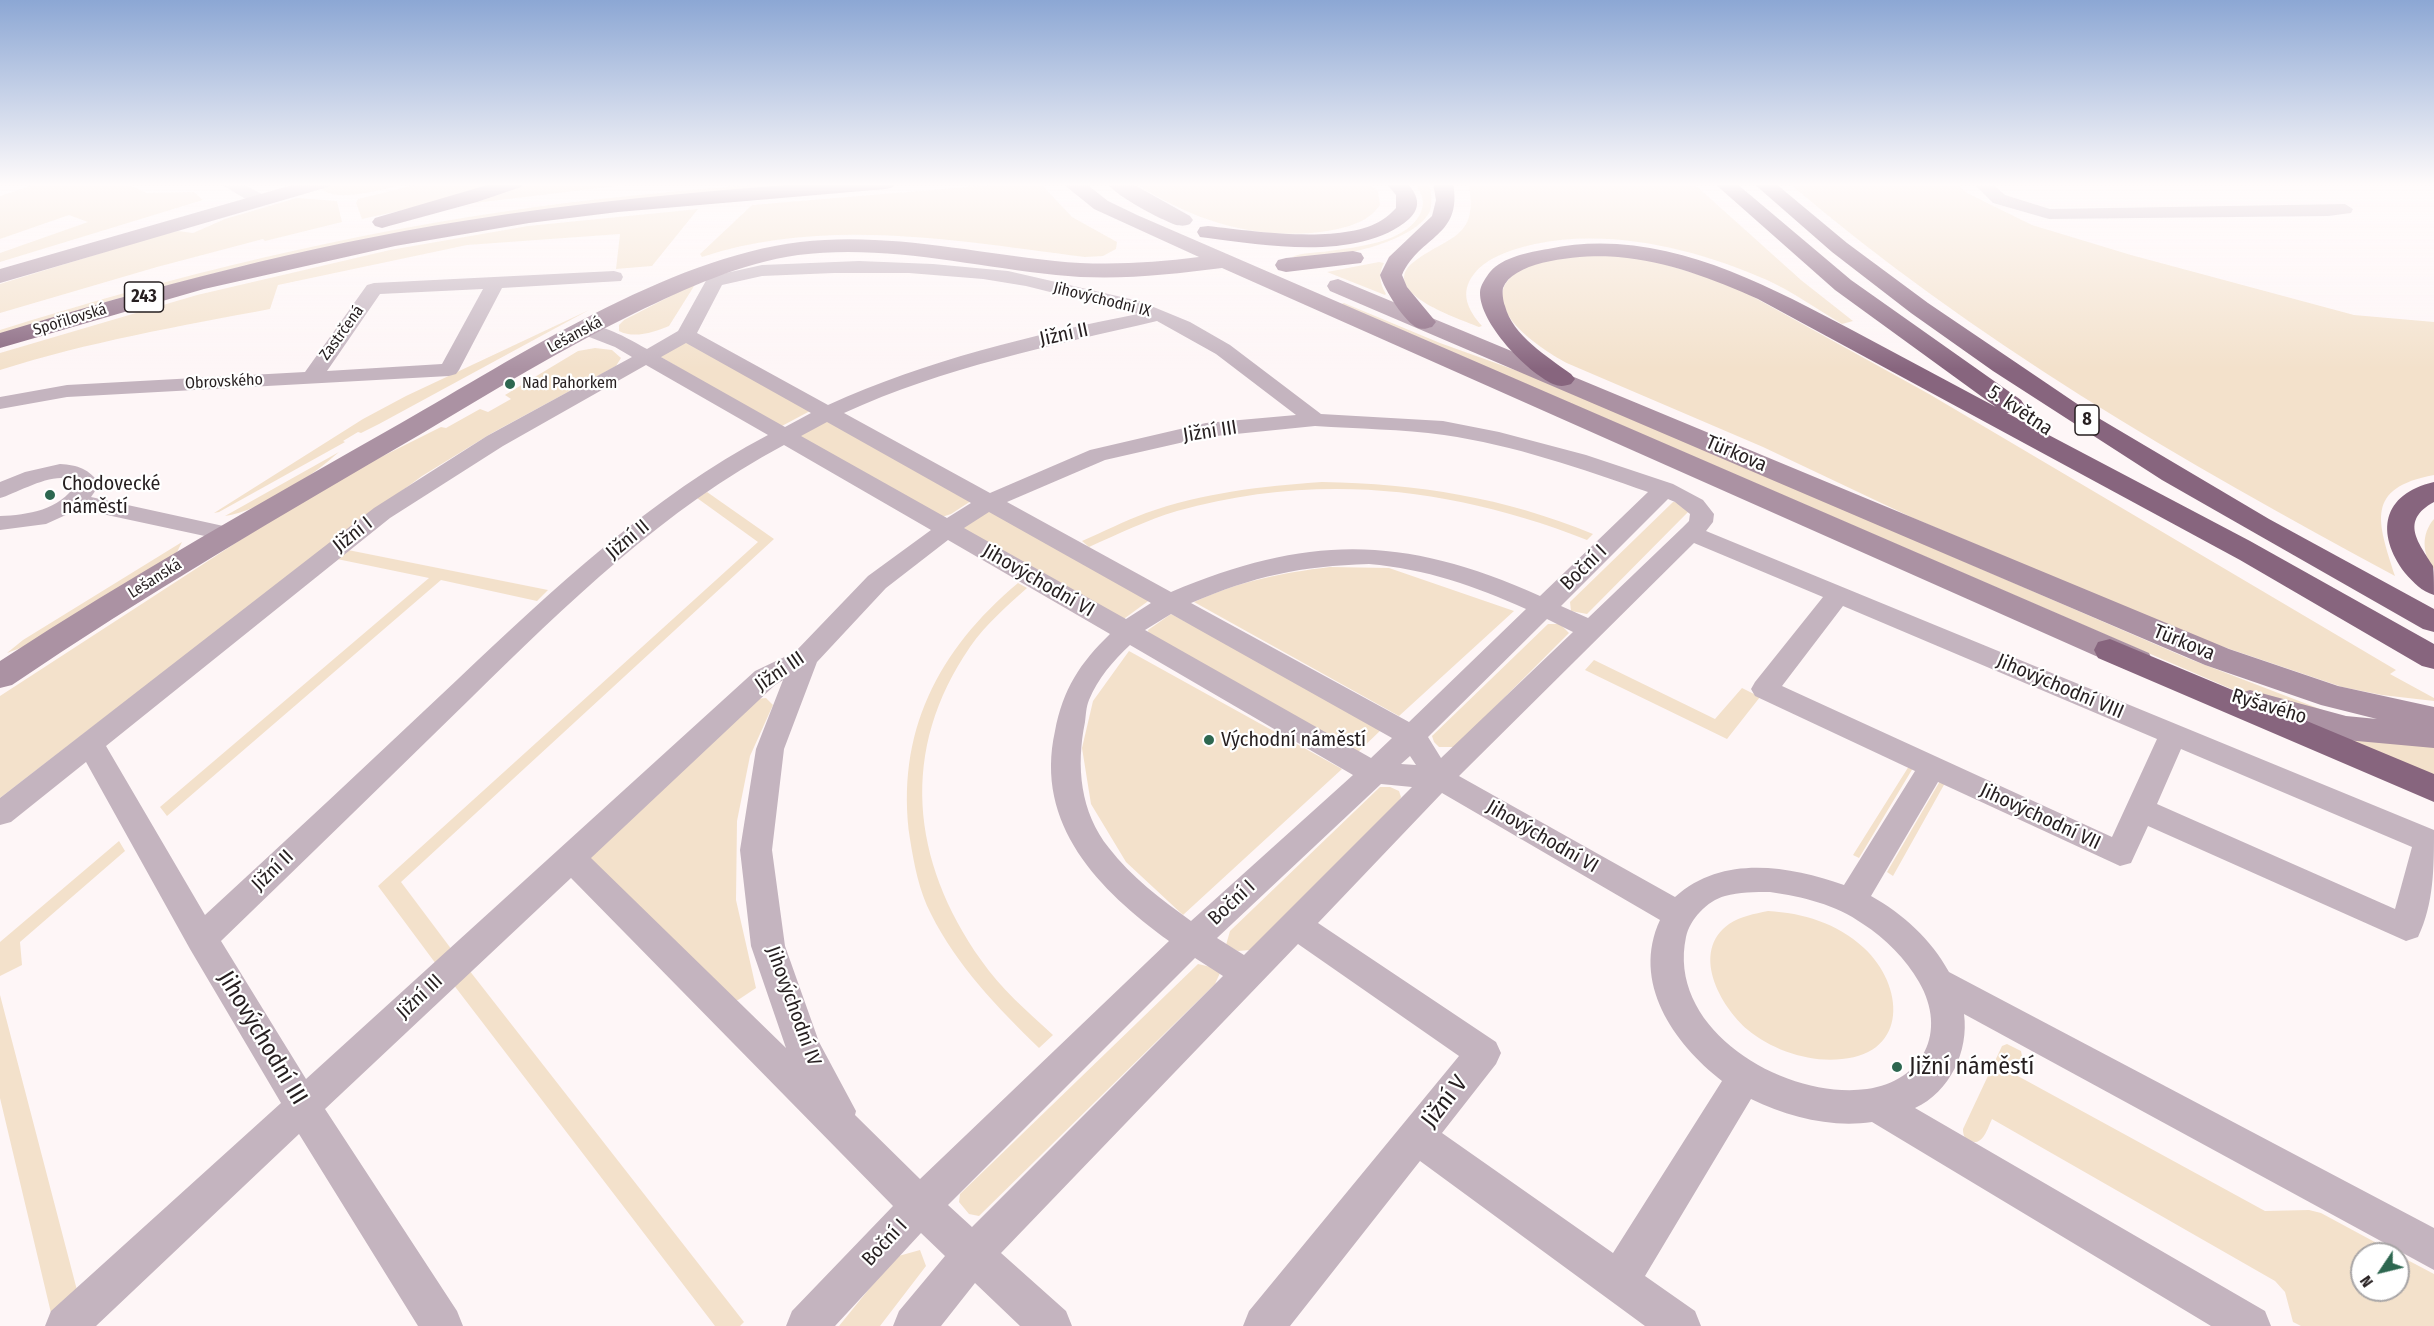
<!DOCTYPE html>
<html>
<head>
<meta charset="utf-8">
<style>
	body { margin:0 }
	#map { position:relative; width:2434px; height:1326px; overflow:hidden; background:#fef6f7; font-family:"Fira Sans Condensed",sans-serif }
	canvas { display:block }
	.north { position:absolute; left:2350px; top:1242px; width:60px; height:60px; box-sizing:border-box; background:#fff; border:2px solid #a8a5a6; border-radius:50%; rotate:235deg; font-size:16px; font-weight:700; line-height:24px; text-align:center; color:#261f20 }
	.north::after { content:''; display:block; margin:auto; width:21px; height:27px; background:#2d6750; clip-path:polygon(50% 0,100% 100%,50% 72%,0 100%) }
</style>
</head>
<body>
<div id="map">
<canvas width="2434" height="1326"></canvas>
<div class="north">N</div>
</div>
<script>
const g = document.querySelector('canvas').getContext('2d');
g.lineJoin = 'round';
function fill(path, color) {
  g.fillStyle = color;
  g.fill(path, 'evenodd');
}
function stroke(path, color, width, dash) {
  g.strokeStyle = color;
  g.lineWidth = width;
  g.lineCap = dash ? 'butt' : 'round';
  g.setLineDash(dash || []);
  g.stroke(path);
}
function label(font, color, halo, rows, align = 'center') {
  g.font = font + ' "Fira Sans Condensed",sans-serif';
  g.lineWidth = 4.5;
  g.setLineDash([]);
  g.textBaseline = 'middle';
  g.strokeStyle = halo;
  g.fillStyle = color;
  for (const [text, x, y, turn = 0] of rows) {
    g.save();
    g.translate(x, y);
    g.rotate((+turn || 0) * Math.PI / 180);
    g.textAlign = isNaN(turn) ? turn : align;
    if (halo) g.strokeText(text, 0, 0);
    g.fillText(text, 0, 0);
    g.restore();
  }
}
const green = new Path2D(`
	M 39,183 L 124,183 L 147,193 L 194,192 L 203,200 L 0,262 L 0,253 L 88,222 L 69,215 L 0,239 L 0,196 Z
	M 338,183 L 407,183 C 387,188 341,203 323,190 L 323,187 Z
	M 423,183 L 502,183 L 460,198 L 362,219 L 356,203 L 358,199 Z
	M 528,183 L 640,183 L 475,203 Z
	M 779,183 L 825,183 L 712,192 L 243,266 L 116,299 L 0,335 L 0,330 C 175,275 353,232 535,207 C 616,196 698,189 779,183 Z
	M 1015,183 L 1040,183 L 1072,217 L 1117,242 L 1116,249 L 1103,256 L 1085,257 C 959,241 826,216 702,257 L 700,254 L 752,205 Z
	M 1135,183 L 1368,183 L 1378,191 L 1380,205 C 1369,221 1352,226 1333,230 C 1262,243 1194,222 1135,183 Z
	M 1414,183 L 1429,183 C 1431,191 1433,203 1430,211 C 1415,244 1324,262 1292,257 C 1302,252 1317,253 1329,251 C 1356,247 1403,243 1419,216 C 1426,203 1423,194 1414,183 Z
	M 1468,183 L 1693,183 L 1801,280 L 1853,321 L 1842,324 C 1817,309 1793,292 1767,280 C 1697,249 1611,228 1535,244 C 1514,249 1488,256 1474,274 C 1459,293 1468,310 1482,326 L 1479,327 C 1460,319 1382,294 1410,265 C 1444,236 1481,241 1468,183 Z
	M 1789,183 L 1955,183 L 1969,194 L 2032,225 L 2131,255 L 2354,315 L 2434,322 L 2434,475 C 2364,488 2378,522 2395,576 C 2183,462 1972,340 1789,183 Z
	M 297,198 L 337,201 L 342,222 L 265,241 L 263,239 L 157,267 L 0,313 L 0,284 L 153,237 L 178,231 L 193,233 L 225,219 Z
	M 698,209 L 652,266 L 616,269 L 620,234 L 467,245 L 278,285 L 270,309 C 180,326 88,342 0,370 L 0,353 L 197,295 L 390,250 L 528,226 Z
	M 1574,255 L 1637,256 L 1730,284 L 1929,394 L 2396,670 L 2390,674 L 2434,698 L 2434,701 L 2382,695 L 2342,687 L 2206,641 L 1913,518 L 1763,447 L 1569,364 C 1543,351 1472,305 1516,273 C 1532,261 1555,259 1574,255 Z
	M 1379,262 L 1384,263 C 1378,274 1380,284 1386,294 L 1385,295 L 1327,272 Z
	M 696,283 L 669,326 C 655,332 634,339 619,331 L 619,325 L 624,320 Z
	M 1344,303 L 1440,343 L 1554,384 L 2187,658 L 2333,714 L 2258,699 L 2229,688 L 1341,304 Z
	M 589,310 L 379,424 L 361,433 L 358,432 L 343,441 L 345,442 L 219,512 L 214,513 L 363,419 L 406,396 Z
	M 683,343 L 688,343 L 810,411 L 780,427 L 659,356 Z
	M 595,348 L 612,350 L 621,358 L 616,366 L 492,433 L 422,476 L 338,538 L 0,798 L 0,696 L 248,535 L 357,469 L 441,427 L 446,428 L 480,409 L 488,412 L 511,399 L 505,395 L 578,351 Z
	M 823,418 L 971,501 L 951,514 L 939,518 L 794,434 Z
	M 339,452 C 312,476 261,511 225,516 Z
	M 1322,482 C 1419,484 1503,497 1593,534 L 1587,540 C 1452,487 1318,472 1177,511 C 1147,520 1118,534 1089,547 L 1082,541 C 1103,532 1124,521 1146,513 C 1202,493 1262,486 1322,482 Z
	M 707,492 L 774,539 L 401,882 L 452,950 L 436,964 L 378,886 L 758,542 L 697,498 Z
	M 1673,502 L 1680,502 L 1691,509 L 1587,614 L 1571,611 L 1570,602 Z
	M 984,512 L 993,512 L 1151,599 L 1121,621 L 962,531 L 964,523 Z
	M 2434,519 L 2434,569 C 2422,554 2421,534 2434,519 Z
	M 182,542 L 176,554 L 39,641 L 7,653 L 23,640 Z
	M 348,550 L 548,590 L 537,601 L 441,580 L 167,816 L 160,807 L 429,578 L 337,559 Z
	M 1330,567 L 1389,568 L 1514,611 L 1399,716 L 1194,602 C 1240,581 1281,573 1330,567 Z
	M 1018,583 L 1027,588 C 1007,606 986,624 970,647 C 899,750 911,861 981,960 C 1000,988 1028,1012 1053,1035 L 1039,1048 C 998,1008 957,966 931,914 C 919,891 914,864 910,839 C 895,733 938,650 1018,583 Z
	M 1171,614 L 1384,727 L 1355,755 L 1149,636 L 1148,630 Z
	M 1548,624 L 1560,624 L 1569,633 L 1455,747 L 1439,747 L 1434,742 L 1432,736 Z
	M 1129,651 L 1342,769 L 1183,915 L 1126,862 L 1091,804 L 1082,748 L 1093,701 Z
	M 1594,660 L 1715,719 L 1742,688 L 1760,697 L 1727,739 L 1585,670 Z
	M 766,698 L 773,705 L 750,756 L 737,821 L 736,900 L 756,988 L 738,1000 L 726,1000 L 585,854 L 756,699 Z
	M 2347,737 L 2434,744 L 2434,777 L 2353,743 Z
	M 1909,766 L 1913,768 L 1859,858 L 1853,855 Z
	M 1940,781 L 1945,783 L 1893,876 L 1887,872 Z
	M 1380,787 L 1390,787 L 1399,791 L 1401,797 L 1399,801 L 1250,950 L 1238,951 L 1226,945 L 1230,931 Z
	M 119,841 L 125,851 L 20,942 L 22,965 L 0,976 L 0,942 Z
	M 1768,911 C 1803,913 1837,923 1864,948 C 1904,985 1909,1053 1842,1059 C 1810,1063 1772,1050 1748,1030 C 1720,1006 1690,952 1729,924 C 1741,916 1754,914 1768,911 Z
	M 1198,964 L 1211,967 L 1220,973 L 1215,984 L 979,1216 L 969,1214 L 959,1202 L 960,1194 Z
	M 469,970 L 744,1322 L 740,1326 L 715,1326 L 453,984 Z
	M 0,995 L 78,1294 L 51,1313 L 0,1098 Z
	M 2007,1044 L 2021,1051 L 2022,1056 L 2016,1075 L 2265,1211 L 2309,1210 L 2321,1213 L 2397,1254 L 2362,1254 L 2362,1290 L 2398,1290 L 2398,1255 L 2434,1274 L 2434,1326 L 2301,1326 L 2293,1322 L 2285,1292 L 2275,1281 L 1992,1119 C 1988,1127 1983,1147 1970,1141 C 1964,1139 1963,1134 1963,1129 L 2002,1046 Z
	M 920,1250 L 926,1266 L 880,1326 L 839,1326 L 895,1257 Z`);
const street = new Path2D(`
	M 219,183 L 240,183 L 266,196 L 268,200 L 260,205 L 254,204 Z
	M 1973,183 L 1991,183 L 2005,195 L 2050,209 L 2345,204 L 2353,209 L 2351,213 L 2328,216 L 2049,219 L 1993,203 Z
	M 859,261 L 933,264 L 1008,271 L 1139,301 L 1190,322 L 1230,345 L 1321,414 L 1443,421 L 1499,432 L 1586,455 L 1673,484 L 1703,500 L 1714,514 L 1713,522 L 1706,531 L 2434,830 C 2434,867 2434,904 2418,937 L 2406,941 L 2148,826 L 2131,863 L 2120,866 L 1938,782 L 1871,896 C 1903,914 1931,939 1949,972 L 2434,1228 L 2434,1270 L 1964,1014 C 1969,1051 1950,1092 1915,1108 L 2265,1311 L 2271,1326 L 2211,1326 L 1872,1122 C 1831,1128 1788,1117 1751,1099 L 1645,1276 L 1695,1311 L 1701,1326 L 1645,1326 L 1420,1161 L 1290,1326 L 1243,1326 L 1249,1311 L 1459,1056 L 1298,944 L 1001,1253 L 1066,1311 L 1072,1326 L 1020,1326 L 975,1283 L 941,1326 L 893,1326 L 899,1311 L 945,1256 L 921,1233 L 835,1326 L 786,1326 L 792,1311 L 893,1206 L 571,878 L 325,1109 L 457,1311 L 463,1326 L 418,1326 L 299,1134 L 96,1326 L 45,1326 L 51,1311 L 281,1103 L 190,949 L 86,762 L 11,822 L 0,825 L 0,798 L 374,508 L 487,436 L 632,357 L 615,347 L 579,333 L 576,329 L 579,325 C 597,320 631,340 647,349 L 678,331 L 708,277 L 762,265 ZM 834,273 L 909,273 L 983,279 L 1026,286 L 1138,314 C 1032,335 927,360 828,405 L 697,333 L 722,285 L 762,276 ZM 1157,321 L 1216,354 L 1296,415 L 1206,423 L 1090,450 L 990,493 L 844,413 C 945,367 1050,346 1157,321 ZM 686,343 L 811,413 L 785,427 L 661,357 ZM 646,365 L 768,435 C 652,496 552,590 458,679 C 374,758 290,837 205,915 L 106,746 L 390,518 L 503,446 ZM 827,422 L 971,503 L 947,518 L 801,436 ZM 1315,426 C 1358,429 1402,429 1444,435 C 1514,445 1582,469 1648,492 L 1540,596 C 1404,535 1309,534 1171,592 L 1007,502 L 1105,460 L 1206,437 ZM 784,445 L 931,530 L 868,576 L 795,652 L 755,671 L 306,1079 L 221,941 C 305,860 388,779 471,698 C 566,605 665,508 784,445 ZM 1668,499 L 1675,502 L 1690,514 L 1689,521 L 1682,528 L 1588,618 L 1561,606 ZM 989,512 L 1151,603 L 1126,619 L 964,528 ZM 948,540 L 1110,634 C 1080,663 1063,689 1055,731 C 1034,825 1099,890 1169,941 L 920,1179 L 855,1115 L 856,1111 L 819,1042 L 785,946 L 772,850 L 784,749 L 817,662 L 886,588 ZM 1694,543 L 1823,597 L 1755,682 L 1751,689 L 1755,696 L 1915,771 L 1844,885 C 1789,866 1723,854 1675,897 L 1459,776 ZM 1369,564 C 1426,569 1475,586 1526,609 L 1409,722 L 1191,603 C 1254,576 1301,566 1369,564 ZM 1843,606 L 2157,739 L 2112,837 L 1782,686 ZM 1171,614 L 1392,738 L 1371,758 L 1145,630 ZM 1547,619 L 1573,632 L 1441,758 L 1428,737 ZM 1130,645 L 1353,775 L 1191,921 C 1161,899 1131,877 1109,848 C 1080,812 1076,766 1085,722 C 1086,715 1086,707 1089,700 C 1098,678 1113,661 1130,645 ZM 783,680 L 756,749 L 740,850 L 751,946 L 786,1048 L 591,858 L 775,685 ZM 2181,749 L 2412,847 L 2395,909 L 2157,804 ZM 1410,756 L 1416,765 L 1401,764 ZM 1381,784 L 1412,787 L 1244,955 L 1217,938 ZM 1442,793 L 1660,920 C 1631,982 1673,1043 1722,1081 L 1613,1253 L 1442,1133 L 1496,1064 L 1501,1053 L 1496,1042 L 1318,923 ZM 1770,892 C 1803,897 1835,904 1863,924 C 1885,938 1906,959 1919,982 C 1948,1032 1923,1081 1867,1089 C 1786,1100 1666,1031 1686,937 C 1690,919 1707,901 1725,896 C 1739,892 1755,892 1770,892 ZM 1195,958 L 1223,976 L 972,1227 L 948,1205 Z
	M 614,271 L 621,273 L 623,277 L 621,281 L 502,288 L 459,370 L 456,374 L 449,376 L 67,397 L 0,409 L 0,397 L 67,385 L 305,372 L 367,285 L 374,283 ZM 483,289 L 442,364 L 327,371 L 380,294 Z
	M 60,464 C 78,465 89,469 100,484 L 91,497 L 228,527 L 237,529 L 240,534 L 237,539 L 228,541 L 79,509 L 46,524 L 0,530 L 0,516 C 28,515 60,510 76,484 C 61,466 18,493 0,498 L 0,482 L 25,472 Z`);
const secondary = new Path2D(`
	M 299,183 L 331,183 L 328,187 L 0,283 L 0,269 Z
	M 1062,183 L 1085,183 L 1108,201 L 1137,215 L 2149,653 L 2153,661 L 2149,669 L 2137,672 L 2125,669 L 1222,268 C 1167,275 1112,281 1056,275 C 970,266 885,244 798,255 C 741,263 687,288 635,313 C 562,349 491,392 421,434 C 282,515 144,595 12,685 L 0,688 L 0,661 C 130,576 266,500 401,423 C 517,357 667,258 800,242 C 886,232 969,252 1055,261 C 1103,266 1151,263 1199,257 L 1094,209 Z
	M 1107,183 L 1131,183 L 1190,216 L 1193,220 L 1190,224 C 1185,226 1182,226 1176,225 C 1160,219 1117,197 1107,183 Z
	M 1338,279 L 2229,649 L 2338,686 L 2434,707 L 2434,748 L 2346,740 L 2238,710 L 2233,702 L 2238,694 L 2250,690 L 2346,716 L 2377,719 L 2321,705 L 2205,665 L 1330,291 L 1327,286 L 1330,281 Z`);
const highway = new Path2D(`
	M 494,183 L 524,183 L 521,187 L 477,202 L 389,226 L 382,228 L 375,226 L 372,222 L 375,218 Z
	M 811,183 L 896,183 L 893,187 L 886,189 L 618,212 L 529,223 L 395,246 L 204,289 L 0,348 L 0,333 C 152,287 306,246 463,221 C 579,202 695,192 811,183 Z
	M 1386,183 L 1407,183 C 1418,195 1422,207 1409,219 C 1361,261 1267,246 1208,238 L 1200,237 L 1197,232 L 1200,227 L 1208,226 C 1253,231 1343,245 1382,220 C 1387,217 1392,212 1396,208 L 1396,195 Z
	M 1433,183 L 1453,183 C 1463,237 1420,235 1402,275 L 1407,287 L 1436,322 L 1432,327 C 1427,328 1424,330 1418,328 C 1405,323 1384,289 1380,275 L 1389,257 L 1432,216 L 1436,200 Z
	M 1714,183 L 1736,183 L 1851,280 L 2021,400 L 2025,406 L 2021,412 L 2007,413 L 2250,541 L 2434,644 L 2434,669 L 2422,666 L 2240,560 L 1758,299 C 1713,279 1667,261 1618,257 C 1592,254 1514,258 1503,288 C 1502,292 1503,301 1505,306 C 1512,335 1548,357 1571,374 L 1575,379 L 1571,384 C 1565,386 1560,387 1553,384 C 1527,372 1479,323 1480,292 C 1480,286 1486,277 1490,272 C 1503,257 1529,252 1548,249 C 1657,226 1759,281 1852,330 C 1900,356 1948,381 1996,407 L 1835,290 Z
	M 1753,183 L 1775,183 L 1847,243 L 1928,303 L 2095,416 L 2269,519 L 2434,609 L 2434,632 L 2423,629 L 2162,480 L 1993,371 L 1911,313 L 1832,252 Z
	M 1353,251 L 1361,253 L 1364,258 L 1361,263 L 1286,272 L 1278,270 L 1275,265 L 1278,260 L 1286,258 Z
	M 2434,482 L 2434,502 C 2399,521 2419,543 2433,566 C 2434,573 2434,587 2434,595 C 2421,591 2414,583 2405,573 C 2375,533 2382,494 2434,482 Z
	M 2110,639 L 2434,774 L 2434,802 L 2098,658 L 2094,650 L 2098,642 Z`);
const markers = [
	[510,384,6,"#2d6750"],
	[50,495,6,"#2d6750"],
	[1209,740,6,"#2d6750"],
	[1897,1067,6,"#2d6750"]
];
const farStreetnames = [
	["Jihovýchodní IX",1102,300,14],
	["Spořilovská",70,320,-17],
	["Zastrčená",342,333,-54],
	["Lešanská",575,335,-28],
	["Obrovského",224,382,-3],
	["Lešanská",155,579,-32]
];
const farPoinames = [
	["Nad Pahorkem",522,384]
];
const shields = [
	[144,297,39],
	[2087,420,24]
];
const shieldNames = [
	["243",144,297],
	["8",2087,420]
];
const streetNames = [
	["Jižní II",1064,335,-12],
	["5. května",2020,411,34],
	["Jižní III",1210,432,-9],
	["Türkova",1736,454,23],
	["Jižní I",353,535,-38],
	["Jižní II",628,540,-40],
	["Boční I",1584,568,-44],
	["Jihovýchodní VI",1038,581,30],
	["Türkova",2184,643,22],
	["Jižní III",780,672,-34],
	["Jihovýchodní VIII",2060,687,23],
	["Ryšavého",2269,707,17],
	["Jihovýchodní VII",2040,817,25],
	["Jihovýchodní VI",1542,837,30],
	["Jižní II",273,871,-44],
	["Boční I",1232,903,-43],
	["Jižní III",420,997,-43],
	["Jihovýchodní IV",793,1006,70],
	["Boční I",885,1243,-47]
];
const poiNames = [
	["Chodovecké",62,484],
	["náměstí",62,507],
	["Východní náměstí",1221,740]
];
const nearStreetnames = [
	["Jihovýchodní III",262,1038,59],
	["Jižní V",1445,1102,-52]
];
const nearPoinames = [
	["Jižní náměstí",1909,1067]
];
fill(green, '#f3e1cb');
fill(street, '#c4b4bf');
fill(secondary, '#ab92a3');
fill(highway, '#87657e');
const sky = g.createLinearGradient(0, 0, 0, 369);
sky.addColorStop(0, '#8ca7d4');
sky.addColorStop(0.5, '#fffbfb');
sky.addColorStop(1, '#fffbfb00');
g.fillStyle = sky;
g.fillRect(0, 0, 2434, 369);
for (const [x, y, r, color] of markers) {
  const dot = new Path2D();
  dot.arc(x, y, r, 0, 2 * Math.PI);
  g.fillStyle = color;
  g.fill(dot);
  stroke(dot, '#fff', 2);
}
label('16px', '#261f20', '#fff', farStreetnames);
label('16px', '#261f20', '#fff', farPoinames, 'left');
for (const [x, y, w] of shields) {
  const box = new Path2D();
  box.roundRect(x - w / 2, y - 15, w, 30, 4.5);
  g.fillStyle = '#fff';
  g.fill(box);
  stroke(box, '#261f20', 1.5);
}
label('bold 18px', '#261f20', null, shieldNames);
label('20px', '#261f20', '#fff', streetNames);
label('20px', '#261f20', '#fff', poiNames, 'left');
label('24px', '#261f20', '#fff', nearStreetnames);
label('24px', '#261f20', '#fff', nearPoinames, 'left');
</script>
</body>
</html>
